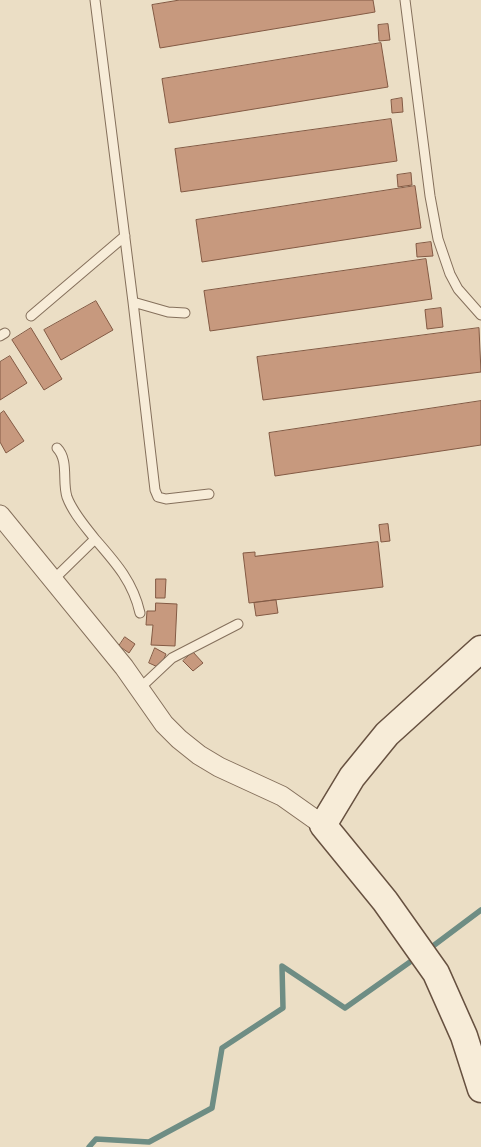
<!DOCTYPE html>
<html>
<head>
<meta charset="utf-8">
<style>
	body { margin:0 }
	canvas { display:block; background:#ebdec5 }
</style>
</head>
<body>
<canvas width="481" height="1147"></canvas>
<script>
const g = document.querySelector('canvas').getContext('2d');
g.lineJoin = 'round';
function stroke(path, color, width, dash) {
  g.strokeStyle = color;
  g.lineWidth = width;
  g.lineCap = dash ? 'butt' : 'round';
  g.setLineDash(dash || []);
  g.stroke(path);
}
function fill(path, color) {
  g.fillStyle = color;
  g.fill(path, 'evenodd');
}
const stream = new Path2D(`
	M 429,949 L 481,910
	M 89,1147 L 96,1139 L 149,1142 L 212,1108 L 222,1048 L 283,1008 L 282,966 L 345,1008 L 417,957`);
const building = new Path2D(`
	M 180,0 L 373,0 L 375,12 L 160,48 L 152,5 Z
	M 388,24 L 390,40 L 379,41 L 378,25 Z
	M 381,43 L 388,87 L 169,123 L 162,79 Z
	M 402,98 L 403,112 L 392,113 L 391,100 Z
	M 391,119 L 397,161 L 181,192 L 175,149 Z
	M 411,173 L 412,185 L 398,187 L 397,175 Z
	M 415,186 L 421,228 L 202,262 L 196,220 Z
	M 431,242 L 433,256 L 417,257 L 416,244 Z
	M 426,259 L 432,299 L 210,331 L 204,291 Z
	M 96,301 L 113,330 L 61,360 L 44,330 Z
	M 441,308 L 443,327 L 427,329 L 425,310 Z
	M 31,328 L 62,379 L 44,390 L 12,340 Z
	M 479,328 L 481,372 L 263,400 L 257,357 Z
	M 10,356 L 27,383 L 0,400 L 0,362 Z
	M 481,401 L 481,445 L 275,476 L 269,433 Z
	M 4,411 L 24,441 L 6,453 L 0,442 L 0,414 Z
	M 388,524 L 390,541 L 381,542 L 379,525 Z
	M 378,542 L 383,587 L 249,603 L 243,553 L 255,552 L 255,556 Z
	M 156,579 L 166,579 L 165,598 L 156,598 Z
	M 276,600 L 278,613 L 256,616 L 254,603 Z
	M 156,603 L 177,604 L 175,646 L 151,645 L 153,625 L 146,625 L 147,611 L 155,611 Z
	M 125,637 L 135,644 L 129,653 L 119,646 Z
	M 155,648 L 166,654 L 160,668 L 149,663 Z
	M 193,652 L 203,663 L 193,671 L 183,661 Z`);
const lane = new Path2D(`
	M 95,0 L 133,302 L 155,490 L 158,497 L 166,499 L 209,494
	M 405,0 L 430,196 L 438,239 L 450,274 L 458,289 L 481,315
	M 133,302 L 168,312 L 185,313
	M 31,316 L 125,236
	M 0,336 L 5,333
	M 57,448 C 69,460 62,482 67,497 C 73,513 85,526 95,539
	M 53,580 L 95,539 C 116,563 133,582 140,613
	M 139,689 L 172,658 L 238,624`);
const street = new Path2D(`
	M 0,515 L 124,667 L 164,724 L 179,739 L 199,755 L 219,767 L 282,796 L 323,825`);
const secondary = new Path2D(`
	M 481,649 L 387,734 L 352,777 L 323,825 L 385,901 L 436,973 L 464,1036 L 481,1089`);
stroke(stream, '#6e8d84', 5.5);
fill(building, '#c7997e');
stroke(building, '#835a44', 1);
stroke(lane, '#85705c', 11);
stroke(street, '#85705c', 21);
stroke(secondary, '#675140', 29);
stroke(lane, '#f7ecd8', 9);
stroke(street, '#f7ecd8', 19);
stroke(secondary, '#f7ecd8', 26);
</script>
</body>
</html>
